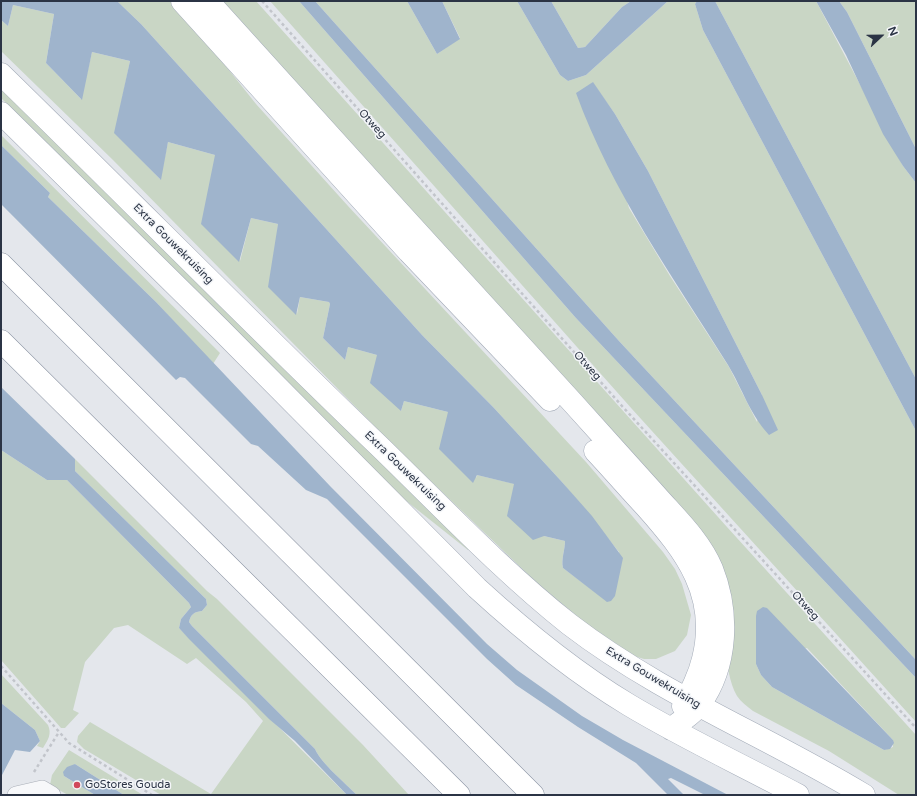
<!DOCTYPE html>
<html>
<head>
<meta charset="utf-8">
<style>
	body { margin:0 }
	#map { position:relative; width:917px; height:796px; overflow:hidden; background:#e4e7ec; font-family:"Varela Round",sans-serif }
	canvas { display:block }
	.frame { position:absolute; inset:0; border:2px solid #2b3445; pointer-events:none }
	.north { position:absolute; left:861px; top:16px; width:40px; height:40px; -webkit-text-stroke:3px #f4f6f9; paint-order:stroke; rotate:68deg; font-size:11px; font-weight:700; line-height:16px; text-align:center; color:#2b3445 }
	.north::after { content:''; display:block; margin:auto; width:14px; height:18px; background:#2b3445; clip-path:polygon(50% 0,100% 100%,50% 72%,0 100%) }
</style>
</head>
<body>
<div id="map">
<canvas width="917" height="796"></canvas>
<div class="frame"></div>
<div class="north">N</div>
</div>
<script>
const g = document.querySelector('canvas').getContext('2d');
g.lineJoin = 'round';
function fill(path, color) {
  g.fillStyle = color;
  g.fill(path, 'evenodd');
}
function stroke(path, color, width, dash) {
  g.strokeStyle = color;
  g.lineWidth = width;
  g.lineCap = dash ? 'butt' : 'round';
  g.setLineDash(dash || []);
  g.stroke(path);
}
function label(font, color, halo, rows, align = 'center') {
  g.font = font + ' "Varela Round",sans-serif';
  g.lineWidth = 3;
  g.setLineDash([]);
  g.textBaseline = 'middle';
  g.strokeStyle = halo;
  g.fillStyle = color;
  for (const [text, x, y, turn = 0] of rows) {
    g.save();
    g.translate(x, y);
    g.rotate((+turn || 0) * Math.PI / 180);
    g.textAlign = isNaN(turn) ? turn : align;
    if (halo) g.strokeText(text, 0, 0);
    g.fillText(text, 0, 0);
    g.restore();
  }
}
const green = new Path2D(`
	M 117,1 L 174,1 L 256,104 L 348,206 L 586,462 L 663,552 L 675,569 L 682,584 L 691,615 L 687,635 L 675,651 L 656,659 L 644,659 L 634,656 L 584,622 L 537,583 L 392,444 L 113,160 L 1,51 L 1,20 L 8,26 L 13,5 L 54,14 L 46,63 L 81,99 L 92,52 L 130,61 L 115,133 L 160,179 L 168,142 L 215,155 L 240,261 L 251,218 L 278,224 L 277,238 L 297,314 L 300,297 L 329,302 L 330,304 L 323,338 L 345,360 L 348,347 L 377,355 L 401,411 L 404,401 L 448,412 L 476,478 L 477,475 L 515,484 L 544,536 L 565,541 C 565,550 561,559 563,568 L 607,601 L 619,552 L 562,482 L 494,408 L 422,335 L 141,24 Z
	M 217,1 L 256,1 L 727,527 L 916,735 L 916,795 L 899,795 L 829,751 L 753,711 C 747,706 741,702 737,696 C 722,670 725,615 724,585 ZM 807,648 L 893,740 L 893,747 L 884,750 L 772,687 L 761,675 L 756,664 Z
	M 270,1 L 299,1 L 575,317 L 916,678 L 916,722 L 632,409 Z
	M 315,1 L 407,1 L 437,54 L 460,38 L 442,1 L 517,1 L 560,75 L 568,81 L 586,75 L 668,1 L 697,1 L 695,4 L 703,30 L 916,431 L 916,660 L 619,341 ZM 592,82 L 615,114 L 648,171 L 762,395 L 757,422 L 729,367 L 670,276 L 629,208 Z
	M 551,1 L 631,1 L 622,7 L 585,47 L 578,48 Z
	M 715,1 L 816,1 L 903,166 L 916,183 L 916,379 Z
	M 839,1 L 916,1 L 916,149 L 847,12 Z
	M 1,85 L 471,548 L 468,550 L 395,492 L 1,98 Z
	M 1,135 L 220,353 L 213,364 L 156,302 L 48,197 L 50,193 L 1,145 Z
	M 1,450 L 47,480 L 67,480 L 189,603 L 191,607 L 181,619 L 179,628 L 347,795 L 161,795 L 84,749 L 77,742 L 78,736 L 90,722 L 211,794 L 263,721 L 246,702 L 196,658 L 187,664 L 128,625 L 114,628 L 85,662 L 73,710 L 79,713 L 65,728 L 61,728 L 1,660 Z
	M 75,459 L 207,591 L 217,599 L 363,745 L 409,795 L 357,795 C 345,783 321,763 315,749 L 192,626 L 189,622 C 191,614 194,612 202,611 L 207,605 L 206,599 L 75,471 Z
	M 1,674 L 48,725 C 52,734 48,740 43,748 L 37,746 L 40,741 L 35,730 L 1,703 Z
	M 69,750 L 143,795 L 124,795 L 75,764 L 64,776 L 95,795 L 68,795 L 50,785 L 52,775 Z`);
const water = new Path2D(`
	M 1,1 L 117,1 L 141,24 L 422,335 L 494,408 L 562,482 L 592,516 L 623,558 L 615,596 L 611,601 L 607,602 L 563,568 C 561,559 565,550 565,541 L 544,536 L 533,540 L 507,516 L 514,484 L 477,475 L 473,483 L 439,449 L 448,412 L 404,401 L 401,411 L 370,383 L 377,355 L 348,347 L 345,360 L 323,338 L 330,304 L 329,302 L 300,297 L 296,315 L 268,287 L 278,224 L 251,218 L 239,262 L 201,224 L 215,155 L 168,142 L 161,180 L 114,133 L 130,61 L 92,52 L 82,100 L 46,63 L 54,14 L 13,5 L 8,26 L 1,20 Z
	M 299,1 L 315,1 L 619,341 L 916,660 L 916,678 L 575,317 Z
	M 407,1 L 442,1 L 460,39 L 437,54 Z
	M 517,1 L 551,1 L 578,48 L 585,47 L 622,7 L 631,1 L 668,1 L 586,75 L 568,81 L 560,75 Z
	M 697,1 L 715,1 L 916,379 L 916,431 L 703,30 L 695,4 Z
	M 816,1 L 839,1 L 847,12 L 916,149 L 916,183 L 903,166 L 883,134 L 846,55 Z
	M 593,82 L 615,114 L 648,171 L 762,395 L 778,430 L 769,435 C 749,413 743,390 728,365 C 673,277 612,192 576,93 Z
	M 1,145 L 50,193 L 48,197 L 156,302 L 330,486 L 487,644 L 517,670 L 582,716 L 623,740 L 728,795 L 705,795 L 671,778 L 668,779 L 684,795 L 668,795 L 636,763 L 578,727 L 516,685 L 487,659 L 327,499 L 306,490 L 258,446 L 251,444 L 185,378 L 180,377 L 176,380 L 1,204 Z
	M 1,387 L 75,459 L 75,471 L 206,599 L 207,605 L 202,611 C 194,612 191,614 189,622 L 192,626 L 315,749 C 321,763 345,783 357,795 L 347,795 L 295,741 L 269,719 L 189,639 L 179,628 L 181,619 L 191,607 L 189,603 L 67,480 L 47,480 L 1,450 Z
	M 763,607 L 767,608 L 893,740 L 894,743 L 890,749 L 884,750 L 772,687 L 761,675 L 756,664 L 756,616 L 757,611 Z
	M 1,703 L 35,730 L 40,741 L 30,752 L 15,750 L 1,777 Z
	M 75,764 L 124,795 L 95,795 L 64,776 L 63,772 L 67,767 Z`);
const path = new Path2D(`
	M 262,1 L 622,406 L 916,728
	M 1,666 L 69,743 L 152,795
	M 34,772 L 59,732`);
const minor = new Path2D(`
	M 16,795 L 42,789 L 52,795`);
const primary = new Path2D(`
	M 182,1 L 409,252 L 550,400
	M 208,1 C 329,136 451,269 573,403 C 600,433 628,464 655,494 C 675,517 700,540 712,569 C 729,612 728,665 700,704 C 694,714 680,721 671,729
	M 1,74 C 127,197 251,323 378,445 C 440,505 502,571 569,624 C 660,694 767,736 864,795
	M 1,113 L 221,330 L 477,588 C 524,631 574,672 629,705 C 684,738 742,765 798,795
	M 595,451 C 612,469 629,489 646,507 C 686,552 719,595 703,659 C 699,676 691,691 683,706`);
const motorway = new Path2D(`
	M 1,264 L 533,795
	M 1,341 L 459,795`);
const markers = [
	[77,785,4,"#d1495b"]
];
const streetNames = [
	["Otweg",372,124,48],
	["Extra Gouwekruising",173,244,45],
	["Otweg",587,366,48],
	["Extra Gouwekruising",405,471,44],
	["Otweg",805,606,48],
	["Extra Gouwekruising",653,678,31]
];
const poiNames = [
	["GoStores Gouda",85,785]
];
fill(green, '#c9d6c5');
fill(water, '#9fb4cc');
stroke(minor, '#a9aeb7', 18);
stroke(primary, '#a3abb8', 23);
stroke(motorway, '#8b94a3', 23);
stroke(path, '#c2c5cb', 2.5, [3, 3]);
stroke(minor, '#f7f8fa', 17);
stroke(primary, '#fff', 22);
stroke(motorway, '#fff', 22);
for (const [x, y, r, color] of markers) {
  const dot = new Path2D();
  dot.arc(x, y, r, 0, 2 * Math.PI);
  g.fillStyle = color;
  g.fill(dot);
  stroke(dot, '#f4f6f9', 1.5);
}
label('11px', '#2b3445', '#f4f6f9', streetNames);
label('11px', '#2b3445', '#f4f6f9', poiNames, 'left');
</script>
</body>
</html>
